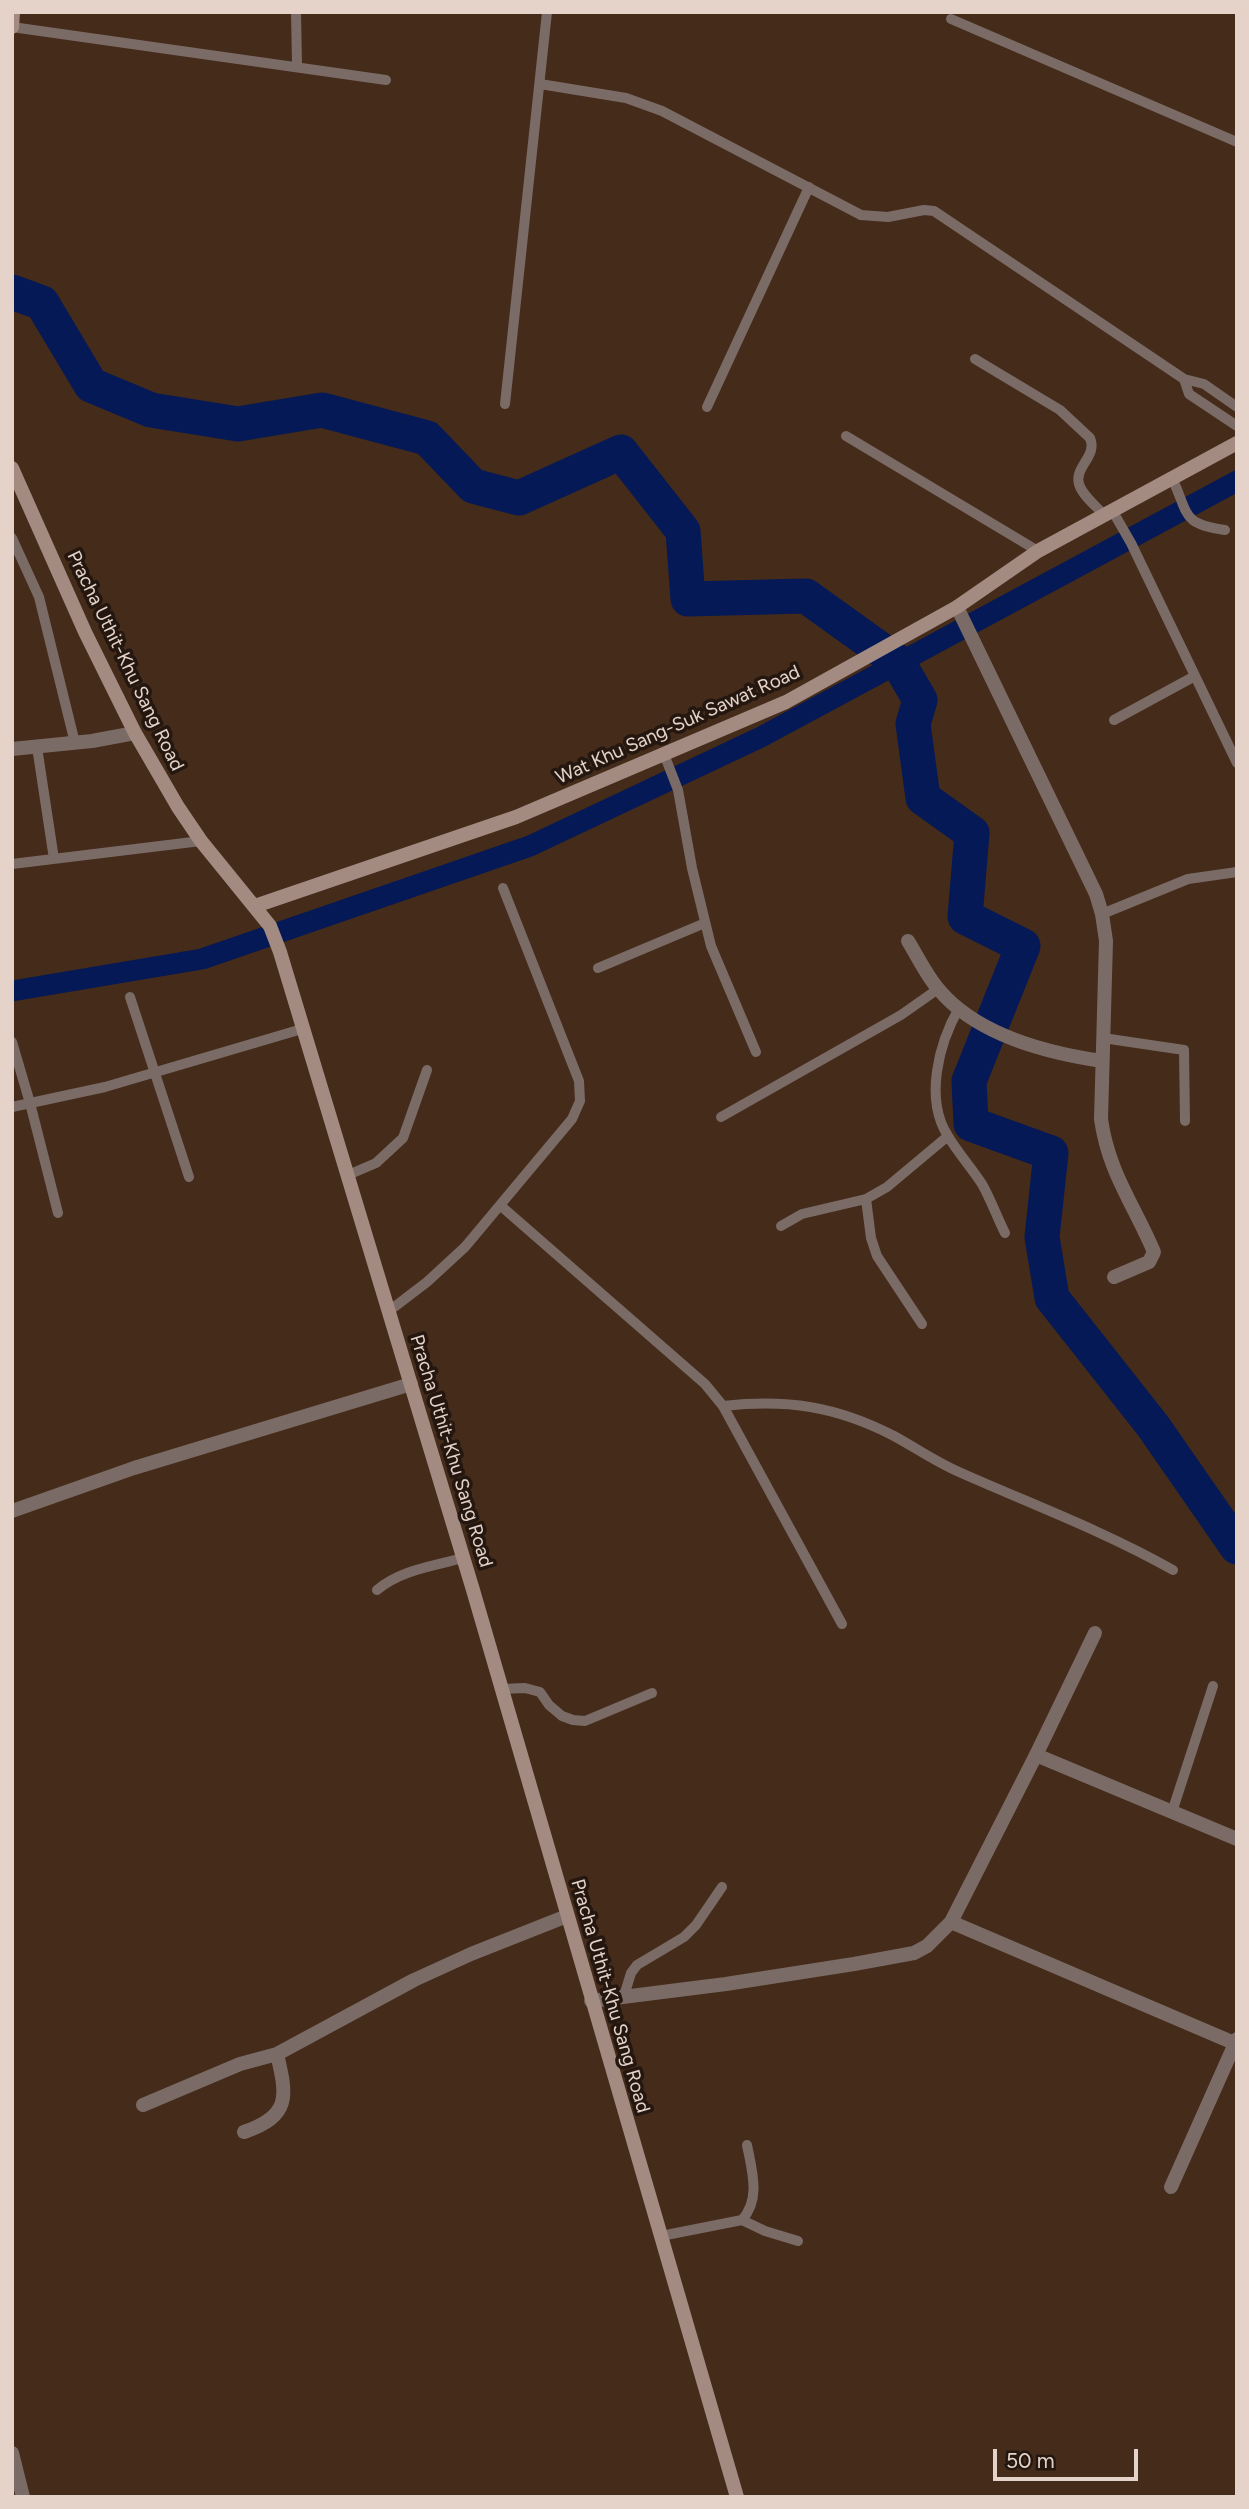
<!DOCTYPE html>
<html>
<head>
<meta charset="utf-8">
<style>
	body { margin:0 }
	#map { position:relative; width:1249px; height:2509px; overflow:hidden; background:#452b1a; font-family:Figtree,sans-serif }
	canvas { display:block }
	.frame { position:absolute; inset:0; border:14px solid #e5d3c9; pointer-events:none }
	.scale { position:absolute; left:993px; top:2449px; width:145px; height:32px; box-sizing:border-box; border:4px solid #e5d3c9; border-top:0; padding-left:9px; font-size:21px; line-height:24px; white-space:nowrap; color:#e5d3c9; -webkit-text-stroke:5px #231710; paint-order:stroke }
</style>
</head>
<body>
<div id="map">
<canvas width="1249" height="2509"></canvas>
<div class="frame"></div>
<div class="scale">50 m</div>
</div>
<script>
const g = document.querySelector('canvas').getContext('2d');
g.lineJoin = 'round';
function stroke(path, color, width, dash) {
  g.strokeStyle = color;
  g.lineWidth = width;
  g.lineCap = dash ? 'butt' : 'round';
  g.setLineDash(dash || []);
  g.stroke(path);
}
function label(font, color, halo, rows, align = 'center') {
  g.font = font + ' Figtree,sans-serif';
  g.lineWidth = 7;
  g.setLineDash([]);
  g.textBaseline = 'middle';
  g.strokeStyle = halo;
  g.fillStyle = color;
  for (const [text, x, y, turn = 0] of rows) {
    g.save();
    g.translate(x, y);
    g.rotate((+turn || 0) * Math.PI / 180);
    g.textAlign = isNaN(turn) ? turn : align;
    if (halo) g.strokeText(text, 0, 0);
    g.fillText(text, 0, 0);
    g.restore();
  }
}
const canal = new Path2D(`
	M 12,991 L 202,959 L 530,846 L 761,737 L 1237,481`);
const river = new Path2D(`
	M 12,292 L 42,303 L 91,385 L 151,410 L 238,424 L 322,410 L 427,438 L 473,486 L 519,498 L 621,452 L 683,531 L 688,599 L 806,596 L 898,662 L 920,700 L 913,724 L 923,798 L 972,833 L 965,917 L 1023,946 L 969,1081 L 971,1124 L 1051,1153 L 1042,1237 L 1052,1298 L 1153,1426 L 1237,1547`);
const lane = new Path2D(`
	M 296,12 L 297,65
	M 951,19 L 1237,142
	M 12,27 L 386,80
	M 540,84 L 626,98 L 662,111 L 861,215 L 888,217 L 924,210 L 934,211 L 1184,379 L 1204,384 L 1237,407
	M 975,359 L 1060,410 L 1090,438 C 1098,456 1074,467 1079,484 C 1082,495 1096,506 1103,514
	M 1184,379 L 1189,394 L 1237,426
	M 505,404 L 547,12
	M 707,407 L 809,187
	M 846,436 L 1038,551
	M 1172,478 C 1189,514 1181,524 1225,530
	M 1112,510 L 1131,543 L 1237,763
	M 12,538 L 39,597 L 75,743
	M 1114,720 L 1195,676
	M 37,747 L 54,859
	M 664,754 L 678,790 L 692,868 L 711,946 L 756,1052
	M 12,864 L 201,841
	M 1102,914 L 1188,879 L 1237,872
	M 598,968 L 705,923
	M 130,997 L 189,1177
	M 959,1008 C 939,1043 924,1099 948,1136 C 958,1153 971,1167 982,1184 C 991,1200 997,1217 1005,1233
	M 1103,1038 L 1184,1050 L 1185,1121
	M 12,1042 L 30,1103 L 58,1213
	M 12,1107 L 105,1087 L 302,1029
	M 721,1117 L 901,1015 L 938,989
	M 348,1175 L 376,1163 L 403,1138 L 427,1070
	M 501,1206 L 705,1384 L 723,1406 L 842,1624
	M 781,1226 L 802,1214 L 866,1199
	M 389,1311 L 427,1282 L 465,1247 L 572,1119 L 580,1101 L 579,1081 L 503,888
	M 922,1324 L 877,1256 L 871,1238 L 866,1199 L 887,1187 L 948,1136
	M 723,1406 C 787,1399 836,1406 894,1436 C 916,1448 936,1462 959,1472 C 1031,1504 1104,1531 1173,1570
	M 377,1590 C 400,1570 434,1566 463,1558
	M 501,1689 L 525,1688 L 540,1692 L 549,1705 L 562,1716 L 573,1720 L 585,1721 L 652,1693
	M 1172,1812 L 1213,1686
	M 624,1996 L 631,1973 L 637,1965 L 684,1937 L 696,1925 L 722,1887
	M 742,2220 L 765,2231 L 798,2241
	M 661,2236 L 742,2220 C 761,2199 752,2171 747,2145`);
const street = new Path2D(`
	M 957,607 L 1096,894 L 1102,914 L 1106,941 L 1101,1119 C 1108,1171 1134,1205 1154,1252 L 1149,1262 L 1114,1277
	M 12,749 L 92,741 L 135,733
	M 908,941 C 918,957 927,977 940,991 C 978,1035 1047,1053 1102,1061
	M 12,1511 L 134,1468 L 411,1384
	M 1036,1755 L 1237,1839
	M 951,1922 L 1234,2043
	M 591,2001 L 726,1984 L 854,1964 L 914,1953 L 927,1946 L 951,1922 L 1036,1755 L 1095,1633
	M 143,2105 L 240,2064 L 277,2054 L 414,1980 L 471,1954 L 567,1916
	M 244,2132 C 291,2116 287,2096 277,2054
	M 1171,2187 L 1237,2039
	M 12,2453 L 23,2497`);
const secondary = new Path2D(`
	M 12,27 L 13,12
	M 12,468 L 85,632 L 135,733 L 178,807 L 201,841 L 270,926 L 280,952 L 473,1590 L 737,2497
	M 255,906 L 516,817 L 786,702 L 957,607 L 1038,551 L 1237,443`);
const streetNames = [
	["Pracha Uthit-Khu Sang Road",125,661,64],
	["Wat Khu Sang-Suk Sawat Road",678,725,-24],
	["Pracha Uthit-Khu Sang Road",451,1451,73],
	["Pracha Uthit-Khu Sang Road",610,1996,74]
];
stroke(canal, '#041956', 21);
stroke(river, '#041956', 35);
stroke(lane, '#7b6b66', 10);
stroke(street, '#7b6b66', 14);
stroke(secondary, '#a48b82', 14);
label('19px', '#e5d3c9', '#231710', streetNames);
</script>
</body>
</html>
